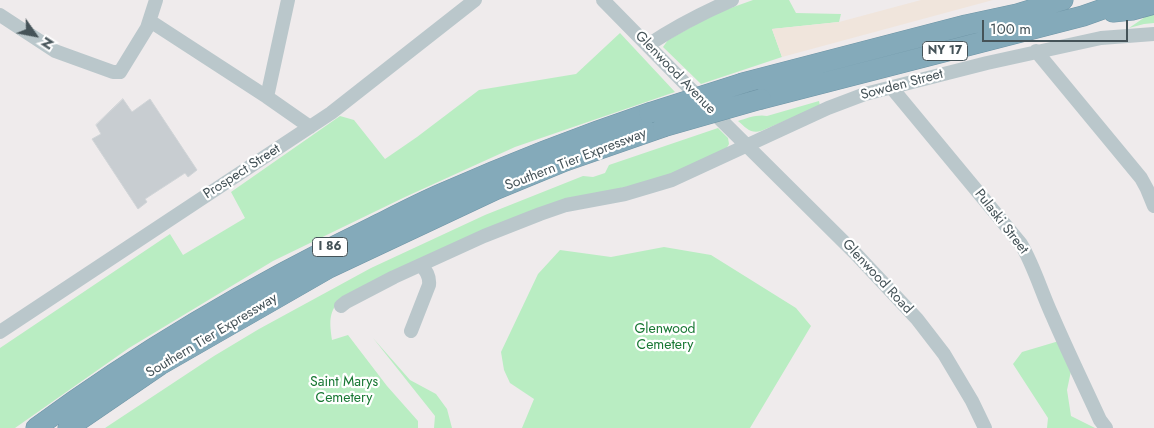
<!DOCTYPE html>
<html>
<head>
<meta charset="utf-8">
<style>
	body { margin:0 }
	#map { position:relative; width:1154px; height:428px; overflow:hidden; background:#efebec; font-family:Jost,sans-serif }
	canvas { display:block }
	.north { position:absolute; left:10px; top:10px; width:50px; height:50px; -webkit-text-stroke:4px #fff; paint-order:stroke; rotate:123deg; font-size:14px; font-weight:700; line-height:20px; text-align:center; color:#455358 }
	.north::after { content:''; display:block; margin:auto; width:18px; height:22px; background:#455358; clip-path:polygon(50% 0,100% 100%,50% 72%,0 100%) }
	.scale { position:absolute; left:982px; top:20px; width:146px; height:22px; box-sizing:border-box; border:2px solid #455358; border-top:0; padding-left:6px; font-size:15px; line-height:18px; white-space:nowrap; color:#455358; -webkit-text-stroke:4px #fff; paint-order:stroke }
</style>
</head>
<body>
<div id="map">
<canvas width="1154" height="428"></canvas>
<div class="north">N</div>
<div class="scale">100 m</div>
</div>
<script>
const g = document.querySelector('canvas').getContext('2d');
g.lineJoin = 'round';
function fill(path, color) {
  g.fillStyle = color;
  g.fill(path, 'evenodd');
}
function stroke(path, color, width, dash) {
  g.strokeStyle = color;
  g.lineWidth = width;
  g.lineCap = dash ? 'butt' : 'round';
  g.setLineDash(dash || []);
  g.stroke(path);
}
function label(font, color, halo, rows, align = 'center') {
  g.font = font + ' Jost,sans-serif';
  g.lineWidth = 4.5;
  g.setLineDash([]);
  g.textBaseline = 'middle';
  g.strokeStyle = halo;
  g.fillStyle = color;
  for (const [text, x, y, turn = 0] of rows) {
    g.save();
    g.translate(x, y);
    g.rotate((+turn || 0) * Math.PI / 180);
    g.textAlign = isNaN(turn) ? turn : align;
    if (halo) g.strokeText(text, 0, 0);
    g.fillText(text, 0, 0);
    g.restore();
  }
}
const green = new Path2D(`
	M 753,0 L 789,0 L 796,13 L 841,14 L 839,22 L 772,29 L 782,57 L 701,84 L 663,47 L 668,40 L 714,14 Z
	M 1154,13 L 1154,23 L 1144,24 L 1129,28 L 1148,15 Z
	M 620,33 L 675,92 L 515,147 L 405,197 L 273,261 L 129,348 L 15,428 L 0,428 L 0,348 L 170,234 L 183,255 L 245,218 L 231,192 L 340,116 L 354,120 L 385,159 L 417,137 L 479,90 L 576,74 Z
	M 819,101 L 820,106 L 761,131 C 751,134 746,128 738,121 C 747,118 758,114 767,116 Z
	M 718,128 L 728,138 L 729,144 L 725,151 L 661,179 L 577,198 L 339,301 C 328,313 330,324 332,340 L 348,335 L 387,386 L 418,421 L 418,428 L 105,428 L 214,356 L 259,329 L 371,268 L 485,215 L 583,176 L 593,177 L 605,173 L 609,165 Z
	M 664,247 L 711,255 L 796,308 L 811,326 L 750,428 L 522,428 L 534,399 L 510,383 L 504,370 L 501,352 L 538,274 L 560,250 L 611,257 Z
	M 373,338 L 410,380 L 436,394 L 447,409 L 452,428 L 434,428 L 435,416 Z
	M 1059,341 L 1071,371 L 1067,390 L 1071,416 L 1095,428 L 1047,428 L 1048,418 L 1013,364 L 1022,352 Z`);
const sand = new Path2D(`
	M 921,0 L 993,0 L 782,57 L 772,29 L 839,22 Z`);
const building = new Path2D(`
	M 123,99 L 132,112 L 150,99 L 197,170 L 188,177 L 185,173 L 145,199 L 147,202 L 138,209 L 92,139 L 101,134 L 96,125 Z`);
const minor = new Path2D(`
	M 603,0 L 714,113 L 855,253 L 917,319 L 944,354 L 972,401 L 985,428
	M 0,15 L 55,51 L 113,72 L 120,72 L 147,28 L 156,0
	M 150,21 L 267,97 L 310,127
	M 648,45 C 675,27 702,13 732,0
	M 1036,51 L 1141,178 L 1147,189 L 1154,206
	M 891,87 L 1021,244 C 1034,266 1041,291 1052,315 C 1067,350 1084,385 1100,420 L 1106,428
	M 267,97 L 288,0
	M 341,306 L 346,302 L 394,277 L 484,236 L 540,214 L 566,205 L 625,194 L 672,180 L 828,108 L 865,94 L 987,63 L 1101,38 L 1154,34
	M 411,331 L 429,285 C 430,276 426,271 421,265
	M 0,332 L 331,113 L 475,0`);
const highway = new Path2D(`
	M 1113,12 L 1132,10 L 1154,4
	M 743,83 L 966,25 L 1017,14 L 1063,0
	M 761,99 L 1083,16 L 1128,0
	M 36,428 C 142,350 255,284 373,227 C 395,216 418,204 441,194 C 509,164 578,137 649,113
	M 68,428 L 160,365 L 329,268 L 497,189 L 565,161 L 663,127`);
const highwayBridge = new Path2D(`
	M 649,113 L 743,83
	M 663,127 L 761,99`);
const shields = [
	[945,51,45],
	[330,247,35]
];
const shieldNames = [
	["NY 17",945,51],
	["I 86",330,247]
];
const streetNames = [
	["Glenwood Avenue",675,73,46],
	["Sowden Street",902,85,-15],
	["Southern Tier Expressway",576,160,-21],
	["Prospect Street",242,172,-33],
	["Pulaski Street",1001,222,52],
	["Glenwood Road",877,277,47],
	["Southern Tier Expressway",212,336,-31]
];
const parkNames = [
	["Glenwood",665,330],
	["Cemetery",665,346],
	["Saint Marys",344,383],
	["Cemetery",344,399]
];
fill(green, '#b9edc2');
fill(sand, '#f0e5dc');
fill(building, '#c8cdd1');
stroke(building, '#d0d4d7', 1);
stroke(highway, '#6f95a6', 21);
stroke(minor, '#bac7cb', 14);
stroke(highway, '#84aaba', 20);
stroke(highwayBridge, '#6f95a6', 21, []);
stroke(highwayBridge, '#84aaba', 20);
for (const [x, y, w] of shields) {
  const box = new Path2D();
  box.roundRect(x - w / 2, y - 9.5, w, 19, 4);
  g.fillStyle = '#fff';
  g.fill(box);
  stroke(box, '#455358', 1);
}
label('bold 12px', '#455358', null, shieldNames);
label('14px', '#455358', '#fff', streetNames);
label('14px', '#187733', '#fff', parkNames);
</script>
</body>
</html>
